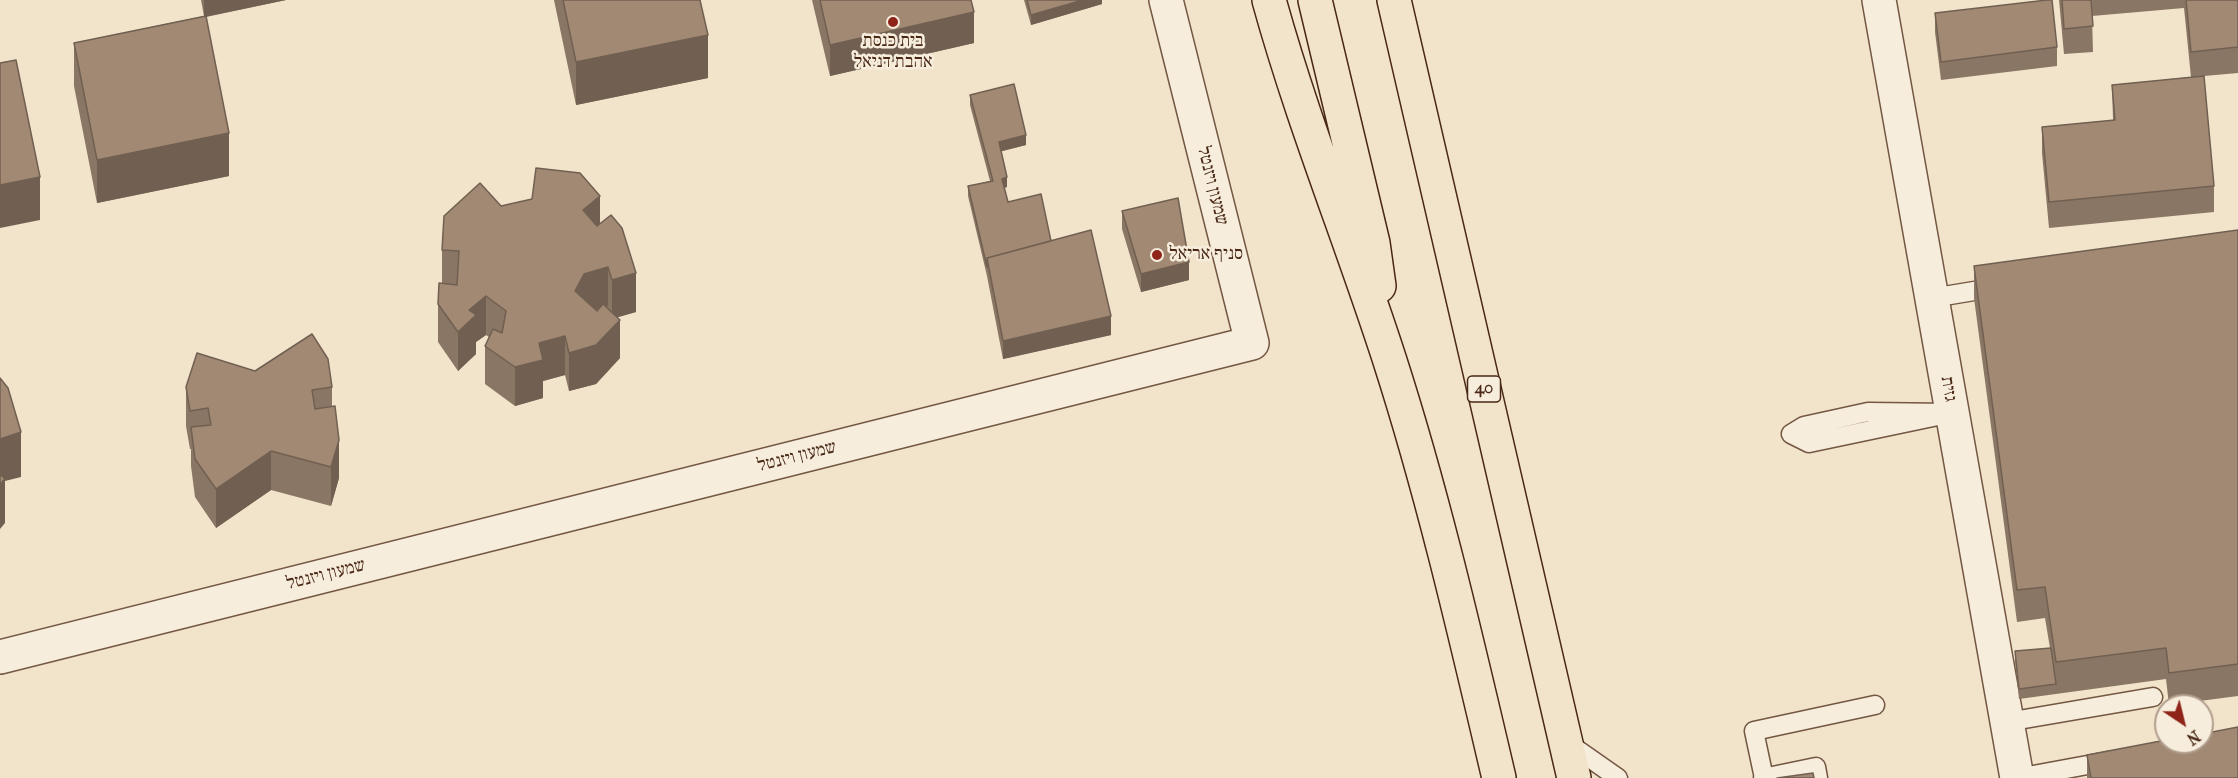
<!DOCTYPE html>
<html>
<head>
<meta charset="utf-8">
<style>
	body { margin:0 }
	#map { position:relative; width:2238px; height:778px; overflow:hidden; background:#f2e3cb; font-family:"IM FELL French Canon",serif }
	canvas { display:block }
	.north { position:absolute; left:2154px; top:694px; width:60px; height:60px; box-sizing:border-box; background:#f7eddd; border:2px solid #b19e8d; border-radius:50%; rotate:145deg; font-size:16px; font-weight:700; line-height:24px; text-align:center; color:#492816 }
	.north::after { content:''; display:block; margin:auto; width:21px; height:27px; background:#8f2418; clip-path:polygon(50% 0,100% 100%,50% 72%,0 100%) }
</style>
</head>
<body>
<div id="map">
<canvas width="2238" height="778"></canvas>
<div class="north">N</div>
</div>
<script>
const g = document.querySelector('canvas').getContext('2d');
g.lineJoin = 'round';
function stroke(path, color, width, dash) {
  g.strokeStyle = color;
  g.lineWidth = width;
  g.lineCap = dash ? 'butt' : 'round';
  g.setLineDash(dash || []);
  g.stroke(path);
}
function fill(path, color) {
  g.fillStyle = color;
  g.fill(path, 'evenodd');
}
function label(font, color, halo, rows, align = 'center') {
  g.font = font + ' "IM FELL French Canon","Frank Ruhl Libre",serif';
  g.lineWidth = 5;
  g.setLineDash([]);
  g.textBaseline = 'middle';
  g.strokeStyle = halo;
  g.fillStyle = color;
  for (const [text, x, y, turn = 0] of rows) {
    g.save();
    g.translate(x, y);
    g.rotate((+turn || 0) * Math.PI / 180);
    g.textAlign = isNaN(turn) ? turn : align;
    if (halo) g.strokeText(text, 0, 0);
    g.fillText(text, 0, 0);
    g.restore();
  }
}
const lane = new Path2D(`
	M 1932,298 L 1998,287
	M 1868,412 L 1952,413 L 1809,443 L 1791,434 L 1804,426 Z
	M 2007,722 L 2153,697
	M 1568,743 L 1618,778
	M 1763,778 L 1816,767 L 1818,778
	M 1764,778 L 1754,731 L 1875,705
	M 2017,778 L 2109,761`);
const street = new Path2D(`
	M 1879,0 L 2017,778
	M 0,657 L 1252,343 L 1166,0`);
const highway = new Path2D(`
	M 1269,0 C 1303,123 1351,240 1390,361 C 1434,498 1466,638 1499,778
	M 1315,0 L 1373,243 L 1379,286
	M 1394,0 L 1574,778`);
const wall = new Path2D(`
	M 201,0 L 286,0 L 206,17 L 229,176 L 97,203 L 74,86 L 74,43 L 204,16 Z
	M 554,0 L 700,0 L 708,78 L 576,105 Z
	M 812,0 L 971,0 L 974,43 L 830,76 Z
	M 1024,0 L 1102,0 L 1102,4 L 1031,25 Z
	M 2059,0 L 2238,0 L 2238,73 L 2204,76 L 2214,186 L 2214,212 L 2049,228 L 2042,153 L 2042,127 L 2113,120 L 2112,85 L 2191,77 L 2184,8 L 2092,16 L 2093,52 L 2064,54 Z
	M 1935,13 L 2057,47 L 2057,66 L 1941,80 L 1935,32 Z
	M 970,95 L 1026,145 L 1001,151 L 1007,187 L 1004,188 L 1008,202 L 1051,241 L 1111,335 L 1003,359 L 987,276 L 968,196 L 968,186 L 990,181 L 970,105 Z
	M 532,199 L 600,224 L 636,312 L 617,317 L 620,358 L 596,384 L 569,391 L 565,375 L 543,381 L 543,398 L 515,406 L 485,384 L 485,346 L 489,337 L 486,335 L 476,342 L 476,354 L 458,371 L 438,342 L 438,304 L 442,283 L 442,250 L 501,206 Z
	M 1122,211 L 1189,280 L 1141,292 L 1122,229 Z
	M 2238,230 L 2238,696 L 2169,705 L 2166,679 L 2019,699 L 2015,661 L 2015,651 L 2050,648 L 2045,618 L 2017,622 L 1974,298 L 1974,266 Z
	M 255,371 L 332,387 L 332,407 L 339,478 L 331,506 L 271,490 L 216,528 L 195,497 L 191,466 L 191,449 L 190,449 L 186,426 L 186,387 Z
	M 2087,755 L 2238,778 L 2087,778 Z`);
const shadedWall = new Path2D(`
	M 204,0 L 286,0 L 204,17 Z
	M 1083,0 L 1102,0 L 1102,4 L 1031,25 L 1031,15 Z
	M 974,12 L 974,43 L 830,76 L 830,45 Z
	M 708,35 L 708,78 L 576,105 L 576,62 Z
	M 229,133 L 229,176 L 97,203 L 97,160 Z
	M 1026,135 L 1026,145 L 999,152 L 999,142 Z
	M 40,177 L 40,220 L 0,228 L 0,185 Z
	M 1007,177 L 1007,187 L 1002,188 L 1002,179 Z
	M 600,196 L 600,235 L 583,210 Z
	M 1189,262 L 1189,280 L 1141,292 L 1141,274 Z
	M 608,267 L 608,306 L 584,313 L 575,291 L 584,274 Z
	M 636,273 L 636,312 L 612,319 L 612,280 Z
	M 486,296 L 486,335 L 476,342 L 476,354 L 458,371 L 458,332 L 469,310 Z
	M 1111,316 L 1111,335 L 1003,359 L 1003,341 Z
	M 620,320 L 620,358 L 596,384 L 569,391 L 569,353 Z
	M 565,336 L 565,375 L 543,381 L 543,398 L 515,406 L 515,367 L 539,343 Z
	M 21,432 L 21,477 L 5,481 L 5,523 L 0,529 L 0,439 Z
	M 339,440 L 339,478 L 331,506 L 331,467 Z
	M 271,451 L 271,490 L 216,528 L 216,489 Z`);
const building = new Path2D(`
	M 563,0 L 700,0 L 708,35 L 576,62 Z
	M 820,0 L 971,0 L 974,12 L 830,45 Z
	M 1027,0 L 1083,0 L 1031,15 Z
	M 2047,0 L 2052,0 L 2057,47 L 1941,62 L 1935,13 Z
	M 2062,0 L 2091,0 L 2093,26 L 2064,29 Z
	M 2186,0 L 2238,0 L 2238,47 L 2191,52 Z
	M 206,16 L 229,133 L 97,160 L 74,43 Z
	M 16,60 L 40,177 L 0,185 L 0,63 Z
	M 2204,76 L 2214,186 L 2049,202 L 2042,127 L 2115,120 L 2112,85 Z
	M 1014,84 L 1026,135 L 999,142 L 1007,177 L 1002,179 L 1008,202 L 1041,194 L 1051,241 L 987,258 L 987,267 L 968,186 L 993,181 L 970,95 Z
	M 536,168 L 580,173 L 600,196 L 583,210 L 597,226 L 611,215 L 622,228 L 636,273 L 612,280 L 608,267 L 584,274 L 575,291 L 597,311 L 603,304 L 620,320 L 596,345 L 569,353 L 565,336 L 539,343 L 543,360 L 515,367 L 485,346 L 493,329 L 502,333 L 506,311 L 486,296 L 469,310 L 476,315 L 458,332 L 438,304 L 439,283 L 457,285 L 459,251 L 442,250 L 444,216 L 480,183 L 501,206 L 532,199 Z
	M 1178,198 L 1189,262 L 1141,274 L 1122,211 Z
	M 1091,230 L 1111,316 L 1003,341 L 987,258 Z
	M 2238,230 L 2238,664 L 2169,673 L 2166,648 L 2056,662 L 2045,587 L 2017,590 L 1974,266 Z
	M 312,334 L 328,359 L 332,387 L 312,390 L 315,409 L 335,406 L 339,440 L 331,467 L 271,451 L 216,489 L 195,459 L 191,427 L 211,425 L 208,408 L 190,411 L 186,387 L 197,353 L 255,371 Z
	M 0,378 L 8,388 L 21,432 L 0,439 Z
	M 0,474 L 5,479 L 0,484 Z
	M 2051,648 L 2056,684 L 2019,689 L 2015,651 Z
	M 2238,727 L 2238,778 L 2091,778 L 2087,755 L 2166,740 L 2166,742 L 2202,742 L 2202,734 Z
	M 1813,773 L 1814,778 L 1777,778 Z`);
const markers = [
	[893,22,6,"#8f2418"],
	[1157,255,6,"#8f2418"]
];
const shields = [
	[1484,389,33]
];
const shieldNames = [
	["40",1484,389]
];
const poiNames = [
	["בית כנסת",893,42],
	["אהבת דניאל",893,63],
	["סניף אריאל",1169,255,"left"]
];
const streetNames = [
	["שמעון ויזנטל",1212,186,76],
	["גזית",1948,389,80],
	["שמעון ויזנטל",797,457,-14],
	["שמעון ויזנטל",326,575,-14]
];
stroke(lane, '#735743', 21);
stroke(street, '#735743', 36);
stroke(highway, '#492816', 36);
stroke(lane, '#f7eddd', 18);
stroke(street, '#f7eddd', 33);
stroke(highway, '#f2e3cb', 33);
fill(wall, '#8a7664');
fill(shadedWall, '#716051');
fill(building, '#a18974');
stroke(building, '#716051', 1.5);
for (const [x, y, r, color] of markers) {
  const dot = new Path2D();
  dot.arc(x, y, r, 0, 2 * Math.PI);
  g.fillStyle = color;
  g.fill(dot);
  stroke(dot, '#f7eddd', 2);
}
for (const [x, y, w] of shields) {
  const box = new Path2D();
  box.roundRect(x - w / 2, y - 13, w, 26, 4.5);
  g.fillStyle = '#f7eddd';
  g.fill(box);
  stroke(box, '#492816', 1.5);
}
label('bold 16px', '#492816', null, shieldNames);
label('18px', '#492816', '#f7eddd', poiNames);
label('18px', '#492816', '#f7eddd', streetNames);
</script>
</body>
</html>
